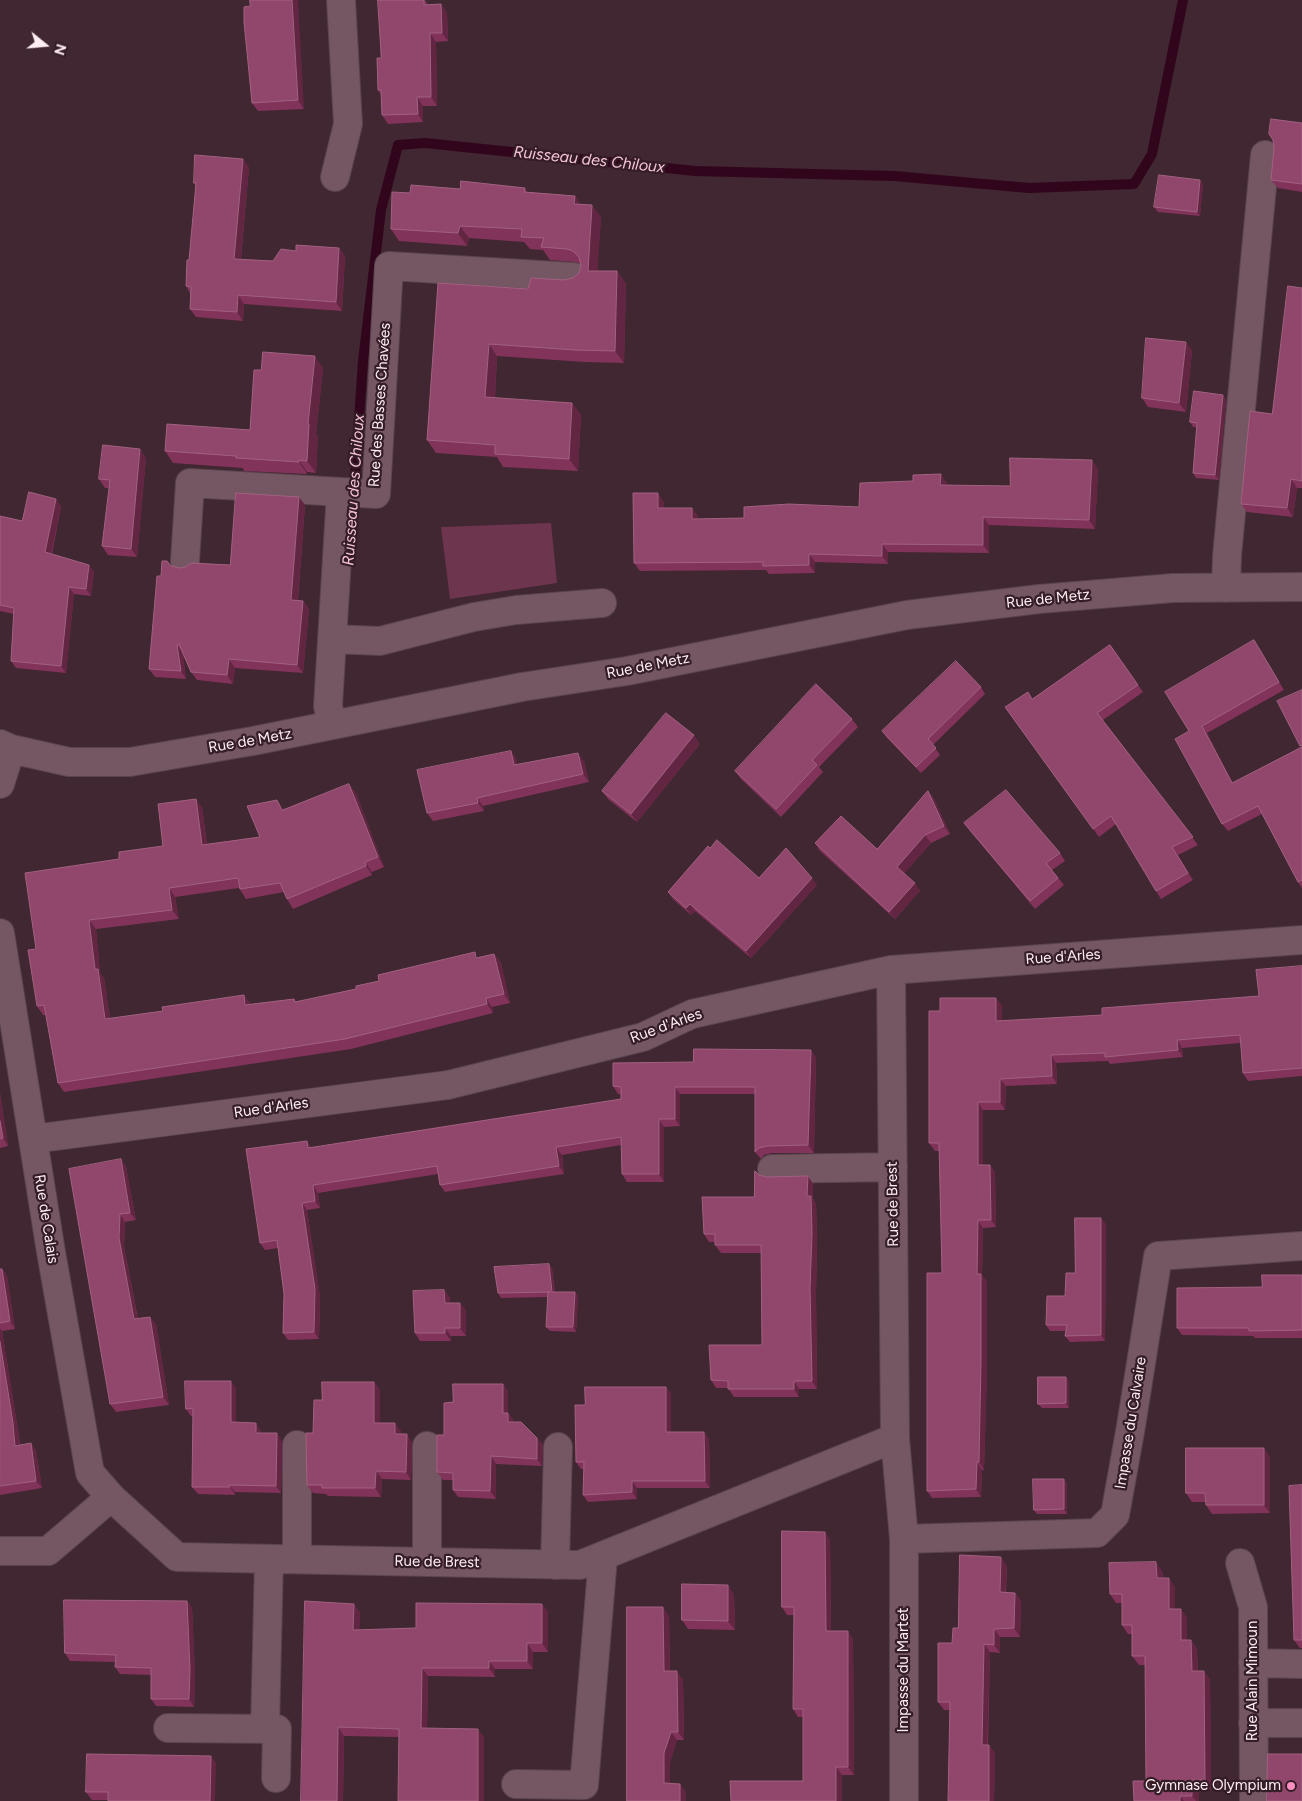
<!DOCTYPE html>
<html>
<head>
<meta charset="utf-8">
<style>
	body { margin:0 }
	#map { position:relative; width:1302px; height:1801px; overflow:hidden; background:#402731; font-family:Figtree,sans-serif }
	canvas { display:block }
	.north { position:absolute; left:20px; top:20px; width:50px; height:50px; -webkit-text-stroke:4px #351d27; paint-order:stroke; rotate:107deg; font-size:14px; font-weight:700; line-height:20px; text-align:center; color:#feedf3 }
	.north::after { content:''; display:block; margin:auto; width:18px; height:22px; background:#feedf3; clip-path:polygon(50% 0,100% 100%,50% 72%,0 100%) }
</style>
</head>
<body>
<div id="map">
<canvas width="1302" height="1801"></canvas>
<div class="north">N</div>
</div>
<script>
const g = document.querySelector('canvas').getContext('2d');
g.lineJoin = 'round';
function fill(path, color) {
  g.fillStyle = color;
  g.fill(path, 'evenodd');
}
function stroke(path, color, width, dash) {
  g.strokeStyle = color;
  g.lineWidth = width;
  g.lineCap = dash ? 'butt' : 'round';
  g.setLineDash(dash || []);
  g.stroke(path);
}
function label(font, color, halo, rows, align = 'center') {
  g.font = font + ' Figtree,sans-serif';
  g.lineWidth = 4.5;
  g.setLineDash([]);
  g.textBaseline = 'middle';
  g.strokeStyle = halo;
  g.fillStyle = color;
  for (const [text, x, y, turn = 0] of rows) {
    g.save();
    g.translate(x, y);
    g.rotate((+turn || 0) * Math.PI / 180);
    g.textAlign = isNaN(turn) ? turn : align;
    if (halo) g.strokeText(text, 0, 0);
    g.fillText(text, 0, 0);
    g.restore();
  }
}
const green = new Path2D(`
	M 551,523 L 557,583 L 450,599 L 441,527 Z`);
const stream = new Path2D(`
	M 354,492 L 363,361 L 381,210 L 398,145 L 425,143 L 695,171 L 894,176 L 1029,188 L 1134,184 L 1152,154 L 1183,0`);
const minor = new Path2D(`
	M 335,177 L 348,124 L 341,0
	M 185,561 L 190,483 L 341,492
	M 1226,588 L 1227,556 L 1265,155
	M 332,639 L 380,641 L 474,617 L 516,610 L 602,603
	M 332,725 L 328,706 L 341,492 L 376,494 L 389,266 L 574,277
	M 0,744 L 11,749 L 69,762 L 130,762 L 253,741 L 522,687 L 627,671 L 907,615 L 1039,599 L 1173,588 L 1302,587
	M 0,784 L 11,749
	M 0,933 L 51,1252 L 90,1473 L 111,1497 L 177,1557 L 580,1565 L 895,1438 L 891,970
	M 33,1139 L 448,1085 L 643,1037 L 692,1014 L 891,970 L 1302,940
	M 772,1169 L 893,1167
	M 895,1438 L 904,1539 L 904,1801
	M 297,1445 L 297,1559
	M 904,1539 L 1097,1533 L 1115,1515 L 1131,1426 L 1158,1256 L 1302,1246
	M 0,1551 L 48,1551 L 111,1497
	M 427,1562 L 427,1446
	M 1240,1563 L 1253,1607 L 1254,1801
	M 555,1565 L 558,1447
	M 1253,1663 L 1302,1664
	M 1253,1723 L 1302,1723
	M 168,1728 L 277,1729 L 276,1778
	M 265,1729 L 269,1559
	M 516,1784 L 584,1785 L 603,1557`);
const wall = new Path2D(`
	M 425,0 L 428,5 L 441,4 L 447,13 L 448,41 L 436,42 L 437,106 L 423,106 L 423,122 L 388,124 L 382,115 L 381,94 L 378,90 L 381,58 Z
	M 244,7 L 304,109 L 258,111 L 252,103 Z
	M 1302,123 L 1302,192 L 1278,188 L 1271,180 Z
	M 249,167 L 241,259 L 273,261 L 296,251 L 339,248 L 345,256 L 342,311 L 244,304 L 243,321 L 196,317 L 190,309 L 190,293 L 186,286 L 189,260 L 196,186 L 194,183 Z
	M 1203,184 L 1200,216 L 1158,212 L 1154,207 Z
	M 525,188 L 527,192 L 575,196 L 580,204 L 601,217 L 597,271 L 617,271 L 626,284 L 624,363 L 584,362 L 497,356 L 495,398 L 572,403 L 581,415 L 578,471 L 503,467 L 497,457 L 436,453 L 427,440 L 438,283 L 528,289 L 573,278 L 579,273 L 581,266 L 580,263 L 575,262 L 550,260 L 543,250 L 530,249 L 524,242 L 469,238 L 467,246 L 399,241 L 391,229 L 410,193 L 460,189 Z
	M 1302,288 L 1302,488 L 1297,488 L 1293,517 L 1247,512 L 1241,504 L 1272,414 Z
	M 1192,350 L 1186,412 L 1148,407 L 1142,398 Z
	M 323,368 L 316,434 L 318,436 L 316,473 L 307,472 L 307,474 L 244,471 L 243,468 L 173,463 L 165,451 L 250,430 L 261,370 Z
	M 1226,399 L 1219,480 L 1196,478 L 1193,473 L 1197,427 L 1193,427 L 1190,422 Z
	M 146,458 L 137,557 L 108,555 L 102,546 L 109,488 L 105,488 L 99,479 Z
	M 1098,469 L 1095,529 L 989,525 L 989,553 L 888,552 L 888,564 L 815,562 L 815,573 L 769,574 L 766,570 L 640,571 L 634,563 L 664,502 L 664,508 L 692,508 L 698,517 L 698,519 L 744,518 L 859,507 L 947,483 L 946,485 L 1010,486 Z
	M 56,499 L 61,506 L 52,554 L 89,565 L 94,572 L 91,596 L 74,594 L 66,673 L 16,668 L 11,661 L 14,614 L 0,611 L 0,516 L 22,521 Z
	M 305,505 L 298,600 L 303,601 L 309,609 L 303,673 L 235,668 L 233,684 L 197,680 L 191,672 L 183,655 L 186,679 L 155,677 L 149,669 L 161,576 L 171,566 L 179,568 L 230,565 Z
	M 1254,640 L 1259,648 L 1284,690 L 1207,733 L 1233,783 L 1301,747 L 1300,746 L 1302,690 L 1302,888 L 1298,882 L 1262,814 L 1228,831 L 1222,824 L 1189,731 Z
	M 1110,645 L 1143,692 L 1103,720 L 1198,845 L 1178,855 L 1193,880 L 1161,899 L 1156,891 L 1116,824 L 1099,837 L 1005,707 L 1033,699 Z
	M 981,687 L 985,694 L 933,745 L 940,755 L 921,773 L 887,738 L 882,731 Z
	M 852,719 L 858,727 L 819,767 L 823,772 L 781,817 L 741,779 L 735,771 Z
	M 700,744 L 637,822 L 608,799 L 602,791 Z
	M 511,751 L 516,759 L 517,764 L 584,761 L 589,782 L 483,806 L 484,811 L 433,821 L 427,813 Z
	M 928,791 L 934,799 L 950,834 L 931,843 L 904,873 L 920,891 L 895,919 L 820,851 L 815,843 L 877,849 Z
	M 356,793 L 384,867 L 372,872 L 372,875 L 293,909 L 287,899 L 284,892 L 246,899 L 239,888 L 175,897 L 179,919 L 96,929 L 100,973 L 104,978 L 110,1019 L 251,1004 L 294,999 L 296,1002 L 356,989 L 494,954 L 501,963 L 510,1003 L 492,1007 L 493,1013 L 351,1049 L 64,1092 L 58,1083 L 46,1015 L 43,1015 L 37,1006 L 36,949 L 119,859 L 163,846 L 196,799 L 202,808 L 207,844 L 260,837 L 283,809 Z
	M 964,823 L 1060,853 L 1065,861 L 1052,870 L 1064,885 L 1035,909 L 970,831 Z
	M 710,848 L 759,878 L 817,885 L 751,958 L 695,911 L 691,915 L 673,899 L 668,892 Z
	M 1302,966 L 1302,1076 L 1248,1081 L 1243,1073 L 1241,1043 L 1182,1048 L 1183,1057 L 1110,1064 L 1108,1061 L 1056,1063 L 1057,1084 L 1006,1086 L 1005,1110 L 983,1110 L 983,1165 L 990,1165 L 995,1173 L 996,1227 L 983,1228 L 982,1275 L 987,1282 L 987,1368 L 984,1470 L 982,1470 L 981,1497 L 932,1498 L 927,1491 L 942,1273 L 939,1151 L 935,1151 L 929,1143 L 940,1011 L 1002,1005 L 1002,1021 L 1102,1015 L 1259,996 Z
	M 816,1057 L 814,1153 L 772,1153 L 764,1155 L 761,1159 L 755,1152 L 755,1094 L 680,1094 L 680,1126 L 664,1127 L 664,1182 L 627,1182 L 622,1174 L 621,1145 L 562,1155 L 564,1174 L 445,1192 L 440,1185 L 438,1174 L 318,1193 L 320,1208 L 307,1210 L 320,1297 L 319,1339 L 288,1340 L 283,1333 L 284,1294 L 278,1248 L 265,1250 L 260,1243 L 312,1148 L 621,1099 L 621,1094 L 618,1094 L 613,1086 L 693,1062 Z
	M 0,1093 L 8,1146 L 0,1148 Z
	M 121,1159 L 126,1167 L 136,1220 L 125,1222 L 124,1246 L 138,1319 L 156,1324 L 169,1405 L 116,1412 L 110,1404 Z
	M 759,1175 L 767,1177 L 808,1176 L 813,1184 L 813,1199 L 816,1204 L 817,1242 L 816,1295 L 817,1389 L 799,1389 L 799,1397 L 734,1397 L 728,1388 L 716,1388 L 711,1380 L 762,1345 L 761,1253 L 721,1253 L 715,1245 L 715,1242 L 709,1242 L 704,1234 L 754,1197 Z
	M 1106,1224 L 1105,1341 L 1070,1342 L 1065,1336 L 1066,1331 L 1050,1331 L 1046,1325 L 1065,1296 L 1075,1273 Z
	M 552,1268 L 555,1292 L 575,1292 L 578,1296 L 576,1332 L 550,1331 L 546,1327 L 548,1297 L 501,1298 L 498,1293 Z
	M 0,1269 L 2,1269 L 7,1276 L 15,1329 L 2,1331 L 18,1430 L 20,1445 L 31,1443 L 36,1451 L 42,1488 L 0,1495 Z
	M 1302,1275 L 1302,1338 L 1255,1338 L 1253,1336 L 1182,1335 L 1177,1328 L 1262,1287 Z
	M 444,1290 L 450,1298 L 450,1303 L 460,1303 L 466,1311 L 466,1336 L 451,1336 L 451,1341 L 420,1341 L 415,1333 Z
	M 1066,1377 L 1069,1381 L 1069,1408 L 1042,1408 L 1038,1404 Z
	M 374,1382 L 380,1390 L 380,1423 L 401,1431 L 401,1434 L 412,1442 L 411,1480 L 382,1479 L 381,1497 L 328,1496 L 326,1494 L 313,1493 L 307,1485 L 313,1433 L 322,1400 Z
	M 503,1384 L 508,1392 L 508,1413 L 514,1421 L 514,1422 L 543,1445 L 542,1466 L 496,1464 L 496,1499 L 458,1497 L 453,1490 L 453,1480 L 443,1480 L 437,1472 L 444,1435 L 453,1402 Z
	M 666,1387 L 671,1394 L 671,1432 L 704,1432 L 709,1439 L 710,1488 L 637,1488 L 637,1499 L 588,1502 L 583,1495 L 584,1469 L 581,1469 L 576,1462 L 585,1405 Z
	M 236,1388 L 236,1423 L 261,1431 L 261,1433 L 282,1441 L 281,1493 L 235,1492 L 235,1495 L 198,1494 L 192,1487 L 193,1416 L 191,1416 L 186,1409 Z
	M 1270,1457 L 1270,1513 L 1212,1514 L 1206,1505 L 1206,1502 L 1192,1502 L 1186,1493 Z
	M 1067,1483 L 1067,1514 L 1037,1514 L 1034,1510 Z
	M 1302,1485 L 1302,1648 L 1300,1648 L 1294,1640 Z
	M 825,1532 L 830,1540 L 831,1631 L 853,1639 L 854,1775 L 842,1775 L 842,1801 L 731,1801 L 803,1781 L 803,1717 L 798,1717 L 793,1709 L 794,1615 L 787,1615 L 782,1607 Z
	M 1007,1565 L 1006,1593 L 1015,1593 L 1021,1601 L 1020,1637 L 1000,1637 L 1000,1653 L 990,1652 L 988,1745 L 995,1753 L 994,1801 L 948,1801 L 950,1710 L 944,1710 L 938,1702 L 952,1643 L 958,1628 Z
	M 1162,1571 L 1163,1578 L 1175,1587 L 1175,1609 L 1187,1618 L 1187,1640 L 1191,1640 L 1197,1649 L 1198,1671 L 1204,1671 L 1210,1680 L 1211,1789 L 1199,1789 L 1199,1801 L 1134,1801 L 1146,1781 L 1145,1665 L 1139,1665 L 1132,1656 L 1132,1634 L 1128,1634 L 1122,1625 L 1122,1603 L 1116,1603 L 1110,1594 Z
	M 734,1594 L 735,1630 L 688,1629 L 682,1620 Z
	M 187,1601 L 192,1608 L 195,1676 L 194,1707 L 156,1706 L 151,1699 L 151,1675 L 120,1674 L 115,1667 L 115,1662 L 70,1661 L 65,1653 Z
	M 542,1604 L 548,1612 L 548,1652 L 533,1652 L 533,1669 L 495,1669 L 495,1677 L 428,1676 L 427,1728 L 484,1737 L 484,1801 L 398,1801 L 399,1737 L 344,1736 L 343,1801 L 301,1801 L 360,1612 L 359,1630 L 416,1628 Z
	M 669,1616 L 670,1671 L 683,1680 L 684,1740 L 677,1740 L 670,1762 L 670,1783 L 686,1792 L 627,1801 Z
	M 211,1756 L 216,1764 L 108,1800 L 92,1800 L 86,1792 Z`);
const shadedWall = new Path2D(`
	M 292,0 L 298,0 L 304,109 L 298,100 Z
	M 441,4 L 447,13 L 448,41 L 442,33 Z
	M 430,33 L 436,42 L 437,106 L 431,97 Z
	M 417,97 L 423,106 L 423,122 L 418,114 Z
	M 243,159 L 249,167 L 240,267 L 234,259 Z
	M 1200,180 L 1203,184 L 1200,216 L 1197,212 Z
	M 575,196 L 583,209 L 574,204 Z
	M 592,205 L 601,217 L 597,284 L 588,271 Z
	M 460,226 L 469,238 L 467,246 L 458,233 Z
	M 339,248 L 345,256 L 342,311 L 336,302 Z
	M 617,271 L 626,284 L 624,363 L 615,351 Z
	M 238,295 L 244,304 L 243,321 L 237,312 Z
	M 1186,342 L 1192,350 L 1186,412 L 1179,403 Z
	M 489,344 L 497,356 L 494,410 L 485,397 Z
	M 315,356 L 323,368 L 316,434 L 318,436 L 316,473 L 307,461 L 308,424 Z
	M 1223,395 L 1226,399 L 1219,480 L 1215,475 Z
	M 572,403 L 581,415 L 578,471 L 569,459 Z
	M 140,449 L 146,458 L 137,557 L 131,549 Z
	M 299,460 L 307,472 L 307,474 L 299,462 Z
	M 1092,460 L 1098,469 L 1095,529 L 1089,520 Z
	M 941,474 L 947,483 L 946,493 L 940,485 Z
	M 1291,479 L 1297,488 L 1293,517 L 1287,508 Z
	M 658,493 L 664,502 L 664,517 L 658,508 Z
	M 299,497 L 305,505 L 297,608 L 291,600 Z
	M 56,499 L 61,506 L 50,559 L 45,552 Z
	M 692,508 L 698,517 L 698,528 L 692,519 Z
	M 983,517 L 989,525 L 989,553 L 983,545 Z
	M 882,544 L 888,552 L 888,564 L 882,556 Z
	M 809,554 L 815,562 L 815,573 L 809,565 Z
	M 89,565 L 94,572 L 91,596 L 86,589 Z
	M 69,587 L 74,594 L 66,673 L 61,666 Z
	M 303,601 L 309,609 L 303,673 L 297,665 Z
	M 177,645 L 183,653 L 186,679 L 181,671 Z
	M 229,659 L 235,668 L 233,684 L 227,675 Z
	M 1202,726 L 1207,733 L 1237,791 L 1232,783 Z
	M 694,735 L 700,744 L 637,822 L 631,814 Z
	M 511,751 L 516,759 L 520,773 L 514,765 Z
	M 578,753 L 584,761 L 589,782 L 583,774 Z
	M 349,784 L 356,793 L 384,867 L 378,857 Z
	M 928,791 L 934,799 L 950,834 L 944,826 Z
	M 477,798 L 483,806 L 484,811 L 478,803 Z
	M 196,799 L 202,808 L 208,854 L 202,845 Z
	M 925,835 L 931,843 L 903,875 L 897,867 Z
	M 1172,847 L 1178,855 L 1193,880 L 1188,873 Z
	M 365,862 L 372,872 L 372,875 L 366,866 Z
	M 812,878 L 817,885 L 751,958 L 746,951 Z
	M 915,883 L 920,891 L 895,919 L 889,912 Z
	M 169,888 L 175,897 L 179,919 L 172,910 Z
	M 690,904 L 695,911 L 691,915 L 686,908 Z
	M 89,920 L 96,929 L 100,973 L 104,978 L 111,1028 L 105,1019 L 95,969 Z
	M 494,954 L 501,963 L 510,1003 L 504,994 Z
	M 244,995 L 251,1004 L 245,1005 Z
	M 486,998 L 492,1007 L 493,1013 L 487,1004 Z
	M 996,998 L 1002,1005 L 1002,1029 L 996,1021 Z
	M 1177,1040 L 1182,1048 L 1183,1057 L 1178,1050 Z
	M 811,1050 L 816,1057 L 814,1153 L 808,1145 Z
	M 1051,1055 L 1056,1063 L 1057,1084 L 1052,1076 Z
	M 1000,1079 L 1006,1086 L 1005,1110 L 1000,1102 Z
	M 675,1087 L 680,1094 L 680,1126 L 675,1119 Z
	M 0,1093 L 8,1146 L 3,1138 L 0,1121 Z
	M 978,1102 L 983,1110 L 983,1173 L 978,1165 Z
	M 659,1119 L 664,1127 L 664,1182 L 659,1174 Z
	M 307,1141 L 312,1148 L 308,1148 Z
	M 556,1147 L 562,1155 L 564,1174 L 559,1166 Z
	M 121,1159 L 126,1167 L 136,1220 L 130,1213 Z
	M 990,1165 L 995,1173 L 996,1227 L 991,1220 Z
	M 808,1176 L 813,1184 L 813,1199 L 816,1204 L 817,1242 L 816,1295 L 817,1389 L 812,1381 L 810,1288 L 807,1196 Z
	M 313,1185 L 318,1193 L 320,1208 L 315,1201 Z
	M 302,1203 L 307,1210 L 320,1297 L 319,1339 L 314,1332 Z
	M 120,1214 L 125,1222 L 124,1246 L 139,1327 L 134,1319 L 119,1238 Z
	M 1101,1218 L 1106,1224 L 1105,1341 L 1101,1335 Z
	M 978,1220 L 983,1228 L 982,1275 L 987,1282 L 987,1368 L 984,1470 L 979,1462 L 977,1274 Z
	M 549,1264 L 552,1268 L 555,1297 L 552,1292 Z
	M 2,1269 L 7,1276 L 15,1329 L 10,1321 Z
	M 444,1290 L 450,1298 L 450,1311 L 445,1303 Z
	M 575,1292 L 578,1296 L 576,1332 L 573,1327 Z
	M 460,1303 L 466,1311 L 466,1336 L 460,1328 Z
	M 150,1317 L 156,1324 L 169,1405 L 163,1397 Z
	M 0,1328 L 2,1331 L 18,1430 L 20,1454 L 15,1446 L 0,1342 Z
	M 445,1328 L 451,1336 L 451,1341 L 445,1333 Z
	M 1066,1377 L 1069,1381 L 1069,1408 L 1066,1403 Z
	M 231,1381 L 236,1388 L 236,1430 L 231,1422 Z
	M 794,1381 L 799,1389 L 799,1397 L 794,1389 Z
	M 374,1382 L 380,1390 L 380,1431 L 374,1423 Z
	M 503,1384 L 508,1392 L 508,1421 L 503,1413 Z
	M 666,1387 L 671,1394 L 671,1439 L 666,1432 Z
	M 508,1413 L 514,1421 L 513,1429 L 508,1422 Z
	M 256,1423 L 261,1431 L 261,1441 L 256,1433 Z
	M 395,1423 L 401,1431 L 401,1442 L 395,1434 Z
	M 704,1432 L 709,1439 L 710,1488 L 705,1481 Z
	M 277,1433 L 282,1441 L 281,1493 L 276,1486 Z
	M 407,1434 L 412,1442 L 411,1480 L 406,1472 Z
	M 537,1438 L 543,1445 L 542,1466 L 537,1459 Z
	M 31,1443 L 36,1451 L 42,1488 L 36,1481 Z
	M 1264,1448 L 1270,1457 L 1270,1513 L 1264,1505 Z
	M 491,1456 L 496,1464 L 496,1499 L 490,1491 Z
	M 977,1462 L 982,1470 L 981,1497 L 976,1489 Z
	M 376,1471 L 382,1479 L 381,1497 L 375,1488 Z
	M 1064,1479 L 1067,1483 L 1067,1514 L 1064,1509 Z
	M 632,1481 L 637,1488 L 637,1499 L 632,1492 Z
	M 229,1485 L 235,1492 L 235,1495 L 230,1487 Z
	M 825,1532 L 830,1540 L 831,1639 L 826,1631 Z
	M 1001,1557 L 1007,1565 L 1005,1601 L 1000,1592 Z
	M 1156,1562 L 1162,1571 L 1163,1587 L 1157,1578 Z
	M 1169,1578 L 1175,1587 L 1175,1618 L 1169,1609 Z
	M 728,1585 L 734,1594 L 735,1630 L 728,1621 Z
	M 1015,1593 L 1021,1601 L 1020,1637 L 1014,1628 Z
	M 187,1601 L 192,1608 L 195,1676 L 194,1707 L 189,1699 Z
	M 354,1604 L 360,1612 L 359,1639 L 353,1630 Z
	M 542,1604 L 548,1612 L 548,1652 L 542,1643 Z
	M 663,1607 L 669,1616 L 670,1679 L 664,1671 Z
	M 1181,1609 L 1187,1618 L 1187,1649 L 1181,1640 Z
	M 994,1629 L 1000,1637 L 1000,1653 L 994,1645 Z
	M 848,1631 L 853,1639 L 854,1775 L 848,1767 Z
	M 1191,1640 L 1197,1649 L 1198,1680 L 1192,1671 Z
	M 527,1643 L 533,1652 L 533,1669 L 527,1661 Z
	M 984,1644 L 990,1652 L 987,1753 L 982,1745 Z
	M 489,1661 L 495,1669 L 495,1677 L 489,1668 Z
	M 422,1668 L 428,1676 L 427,1736 L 421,1728 Z
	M 677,1671 L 683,1680 L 684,1740 L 678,1732 Z
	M 1204,1671 L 1210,1680 L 1211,1789 L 1205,1780 Z
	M 338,1727 L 344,1736 L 343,1801 L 337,1801 Z
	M 478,1729 L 484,1737 L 484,1801 L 478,1801 Z
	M 671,1732 L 677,1740 L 670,1762 L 670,1792 L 664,1783 L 664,1753 Z
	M 989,1745 L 995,1753 L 994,1801 L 989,1801 Z
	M 211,1756 L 216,1764 L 215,1801 L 210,1801 Z
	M 836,1767 L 842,1775 L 842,1801 L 836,1801 Z
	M 1192,1780 L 1199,1789 L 1199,1801 L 1196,1801 L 1192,1796 Z
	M 680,1784 L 686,1792 L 686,1801 L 680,1801 Z
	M 1180,1796 L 1184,1801 L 1180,1801 Z`);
const building = new Path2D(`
	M 250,0 L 292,0 L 298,100 L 252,103 L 244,22 L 244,7 L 250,6 Z
	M 378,0 L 424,0 L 424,5 L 441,4 L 442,33 L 430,33 L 431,97 L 417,97 L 418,114 L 382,115 L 381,90 L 378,90 L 377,58 L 381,58 Z
	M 1271,119 L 1302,123 L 1302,184 L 1271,180 L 1274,148 L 1273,140 L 1269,134 Z
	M 195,155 L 243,159 L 234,259 L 273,261 L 281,249 L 296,251 L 296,245 L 339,248 L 336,302 L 238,295 L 237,312 L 190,309 L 191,287 L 186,286 L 187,260 L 189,260 L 196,183 L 194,183 Z
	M 1159,175 L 1200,180 L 1197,212 L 1154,207 Z
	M 461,181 L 525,188 L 524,192 L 575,196 L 574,204 L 592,205 L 588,271 L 617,271 L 615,351 L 575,350 L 489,344 L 485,397 L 572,403 L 569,459 L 495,454 L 495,445 L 427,440 L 438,283 L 528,289 L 531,278 L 564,280 L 573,278 L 579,273 L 581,266 L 579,257 L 573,251 L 567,249 L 541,247 L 544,238 L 521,237 L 522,229 L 460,226 L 458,233 L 391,229 L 392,192 L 410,193 L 411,185 L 460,189 Z
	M 1288,286 L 1302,288 L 1302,481 L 1291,479 L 1287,508 L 1241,504 L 1250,411 L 1272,414 Z
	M 1146,338 L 1186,342 L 1179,403 L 1142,398 Z
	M 263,352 L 315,356 L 308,424 L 309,424 L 307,461 L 299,460 L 299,462 L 236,458 L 236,456 L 165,451 L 167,424 L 250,430 L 254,370 L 261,370 Z
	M 1194,391 L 1223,395 L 1215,475 L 1193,473 L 1197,423 L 1190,422 Z
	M 103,445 L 140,449 L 131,549 L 102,546 L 110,480 L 99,479 Z
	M 1010,458 L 1092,460 L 1089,520 L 983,517 L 983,545 L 882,544 L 882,556 L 809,554 L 809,565 L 763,566 L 763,562 L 634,563 L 633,493 L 658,493 L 658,508 L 692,508 L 692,519 L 744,518 L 744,507 L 789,504 L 859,507 L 860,483 L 913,481 L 913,475 L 941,474 L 940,485 L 1010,486 Z
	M 29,492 L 56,499 L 45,552 L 89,565 L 86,589 L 69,587 L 61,666 L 11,661 L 14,608 L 0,605 L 0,516 L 22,521 Z
	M 236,493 L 299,497 L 291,600 L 303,601 L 297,665 L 229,659 L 227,675 L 191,672 L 179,644 L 177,645 L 181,671 L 149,669 L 157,576 L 161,576 L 162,561 L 167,561 L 171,566 L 179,568 L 186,567 L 191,563 L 230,565 Z
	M 1254,640 L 1279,682 L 1202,726 L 1232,783 L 1302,747 L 1302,880 L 1298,882 L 1258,806 L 1222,824 L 1175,739 L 1189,731 L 1165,692 Z
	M 1110,645 L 1138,685 L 1097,713 L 1193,837 L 1172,847 L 1188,873 L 1156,891 L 1111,816 L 1093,829 L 1005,707 L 1028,692 L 1032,699 Z
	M 956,661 L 981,687 L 928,739 L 936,748 L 916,767 L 882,731 Z
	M 816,684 L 852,719 L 812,760 L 817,765 L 776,809 L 735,771 Z
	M 1302,690 L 1302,745 L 1300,746 L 1277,701 Z
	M 666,713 L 694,735 L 631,814 L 602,791 Z
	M 511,751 L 514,765 L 578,753 L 583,774 L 477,798 L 478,803 L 427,813 L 417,770 Z
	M 349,784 L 378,857 L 365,862 L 366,866 L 287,899 L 280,883 L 240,889 L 238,878 L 169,888 L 172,910 L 89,920 L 95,969 L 98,969 L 105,1019 L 163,1011 L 162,1007 L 244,995 L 245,1005 L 294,999 L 295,1002 L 356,989 L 356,986 L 379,981 L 378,975 L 475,952 L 476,958 L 494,954 L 504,994 L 486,998 L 487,1004 L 345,1039 L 58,1083 L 44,1005 L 37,1006 L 28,950 L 36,949 L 25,873 L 119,859 L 119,852 L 163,846 L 158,804 L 196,799 L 202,845 L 260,837 L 247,806 L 277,800 L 282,810 Z
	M 1006,790 L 1060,853 L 1046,863 L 1058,878 L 1030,901 L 964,823 Z
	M 928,791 L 944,826 L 925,835 L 897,867 L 915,883 L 889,912 L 815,843 L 841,816 L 877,849 Z
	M 717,840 L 759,878 L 786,848 L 812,878 L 746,951 L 690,904 L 686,908 L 668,892 L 708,846 L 710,848 Z
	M 1302,966 L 1302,1068 L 1243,1073 L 1240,1035 L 1177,1040 L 1178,1050 L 1105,1057 L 1105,1053 L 1051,1055 L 1052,1076 L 1000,1079 L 1000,1102 L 978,1102 L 978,1165 L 990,1165 L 991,1220 L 978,1220 L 977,1274 L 981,1274 L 981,1360 L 979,1462 L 977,1462 L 976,1489 L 927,1491 L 927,1273 L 942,1273 L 939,1143 L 929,1143 L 929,1011 L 940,1011 L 940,998 L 996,998 L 996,1021 L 1102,1015 L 1102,1008 L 1259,996 L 1256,970 Z
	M 694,1049 L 811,1050 L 808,1145 L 767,1146 L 759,1148 L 755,1152 L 755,1087 L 675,1087 L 675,1119 L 659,1119 L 659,1174 L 622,1174 L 621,1137 L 556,1147 L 559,1166 L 440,1185 L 437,1166 L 313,1185 L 315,1201 L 302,1203 L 315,1289 L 314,1332 L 283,1333 L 284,1294 L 277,1240 L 260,1243 L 246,1149 L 307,1141 L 308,1148 L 621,1099 L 621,1087 L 613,1086 L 613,1063 L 693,1062 Z
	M 0,1121 L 3,1138 L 0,1139 Z
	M 121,1159 L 130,1213 L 120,1214 L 119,1238 L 134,1319 L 150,1317 L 163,1397 L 110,1404 L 69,1169 Z
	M 755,1171 L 759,1175 L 767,1177 L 808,1176 L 807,1196 L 811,1196 L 812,1234 L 810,1288 L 812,1381 L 794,1381 L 794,1389 L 728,1389 L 728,1381 L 711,1380 L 709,1345 L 762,1345 L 761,1245 L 715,1245 L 715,1234 L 704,1234 L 702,1197 L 754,1197 Z
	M 1075,1218 L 1101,1218 L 1101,1335 L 1065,1336 L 1067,1325 L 1046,1325 L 1047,1296 L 1065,1296 L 1066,1273 L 1075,1273 Z
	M 549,1264 L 552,1292 L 575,1292 L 573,1327 L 546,1327 L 548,1292 L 550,1292 L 498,1293 L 494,1267 Z
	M 0,1269 L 2,1269 L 10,1321 L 0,1323 Z
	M 1262,1275 L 1302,1275 L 1302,1330 L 1249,1331 L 1249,1328 L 1177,1328 L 1177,1288 L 1262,1287 Z
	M 444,1290 L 445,1303 L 460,1303 L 460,1328 L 445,1328 L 445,1333 L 415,1333 L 413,1291 Z
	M 0,1342 L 13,1423 L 15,1446 L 31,1443 L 36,1481 L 0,1486 Z
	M 1038,1377 L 1066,1377 L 1066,1403 L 1038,1404 Z
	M 185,1381 L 231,1381 L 231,1422 L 256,1423 L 256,1433 L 277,1433 L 276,1486 L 229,1485 L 230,1487 L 192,1487 L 193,1408 L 186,1409 Z
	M 322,1382 L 374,1382 L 374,1423 L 395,1423 L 395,1434 L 407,1434 L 406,1472 L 376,1471 L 375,1488 L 322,1488 L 322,1485 L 307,1485 L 306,1433 L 313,1433 L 314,1400 L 322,1400 Z
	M 453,1384 L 503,1384 L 503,1413 L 508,1413 L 508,1422 L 521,1422 L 537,1438 L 537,1459 L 491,1456 L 490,1491 L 453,1490 L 453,1473 L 437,1472 L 437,1435 L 444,1435 L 444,1403 L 453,1402 Z
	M 585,1387 L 666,1387 L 666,1432 L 704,1432 L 705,1481 L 632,1481 L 632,1492 L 583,1495 L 584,1462 L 576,1462 L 575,1405 L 585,1405 Z
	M 1186,1448 L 1264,1448 L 1264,1505 L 1206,1505 L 1205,1493 L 1186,1493 Z
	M 1033,1479 L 1064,1479 L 1064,1509 L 1034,1510 Z
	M 1302,1485 L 1302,1640 L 1294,1640 L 1289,1486 Z
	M 782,1531 L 825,1532 L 826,1631 L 848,1631 L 848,1767 L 836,1767 L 836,1801 L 731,1801 L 730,1781 L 803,1781 L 803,1709 L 793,1709 L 794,1607 L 782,1607 Z
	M 960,1555 L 1001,1557 L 1000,1592 L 1015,1593 L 1014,1628 L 994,1629 L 994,1645 L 984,1644 L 982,1745 L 989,1745 L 989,1801 L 948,1801 L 950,1702 L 938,1702 L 938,1643 L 952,1643 L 953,1628 L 958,1628 Z
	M 1156,1562 L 1157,1578 L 1169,1578 L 1169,1609 L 1181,1609 L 1181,1640 L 1191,1640 L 1192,1671 L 1204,1671 L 1205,1780 L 1192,1780 L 1192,1796 L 1180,1796 L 1180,1801 L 1134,1801 L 1133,1781 L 1146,1781 L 1145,1656 L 1132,1656 L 1132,1625 L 1122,1625 L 1122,1594 L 1110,1594 L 1109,1563 Z
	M 682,1584 L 728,1585 L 728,1621 L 682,1620 Z
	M 64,1600 L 187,1601 L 190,1669 L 189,1699 L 151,1699 L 151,1668 L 115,1667 L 116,1655 L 65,1653 Z
	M 305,1601 L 354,1604 L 353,1630 L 416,1628 L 416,1603 L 542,1604 L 542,1643 L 527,1643 L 527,1661 L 489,1661 L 489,1668 L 422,1668 L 421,1728 L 478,1729 L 478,1801 L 398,1801 L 399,1729 L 338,1727 L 337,1801 L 301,1801 Z
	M 627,1607 L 663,1607 L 664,1671 L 677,1671 L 678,1732 L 671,1732 L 664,1753 L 664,1783 L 680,1784 L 680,1801 L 627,1801 Z
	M 87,1754 L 211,1756 L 210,1801 L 108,1801 L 108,1792 L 86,1792 Z
	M 1268,1754 L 1302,1754 L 1302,1801 L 1267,1801 Z`);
const markers = [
	[1291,1786,5,"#fd8ebf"]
];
const streetNames = [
	["Rue des Basses Chavées",380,405,-86],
	["Rue de Metz",1048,599,-6],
	["Rue de Metz",648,666,-11],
	["Rue de Metz",250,741,-10],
	["Rue d'Arles",1063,957,-4],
	["Rue d'Arles",666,1026,-20],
	["Rue d'Arles",271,1108,-8],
	["Rue de Brest",893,1204,-91],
	["Rue de Calais",46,1219,81],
	["Impasse du Calvaire",1131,1423,-81],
	["Rue de Brest",437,1562,1],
	["Impasse du Martet",904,1670,-90],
	["Rue Alain Mimoun",1253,1681,-90]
];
const poiNames = [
	["Gymnase Olympium",1281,1786]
];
const waterNames = [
	["Ruisseau des Chiloux",589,160,6],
	["Ruisseau des Chiloux",354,490,-86]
];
fill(green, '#6d354e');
stroke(stream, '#31051c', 10);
stroke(minor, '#59444d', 30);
stroke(minor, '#745763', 28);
fill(wall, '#82335a');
fill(shadedWall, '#622643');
fill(building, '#90476b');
stroke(building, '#a16180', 1);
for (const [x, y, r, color] of markers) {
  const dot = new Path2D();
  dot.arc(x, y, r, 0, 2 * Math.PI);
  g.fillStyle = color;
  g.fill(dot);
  stroke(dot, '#351d27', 2);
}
label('15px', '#feedf3', '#351d27', streetNames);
label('15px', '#feedf3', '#351d27', poiNames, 'right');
label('italic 16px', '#f6c4d7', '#351d27', waterNames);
</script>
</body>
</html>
